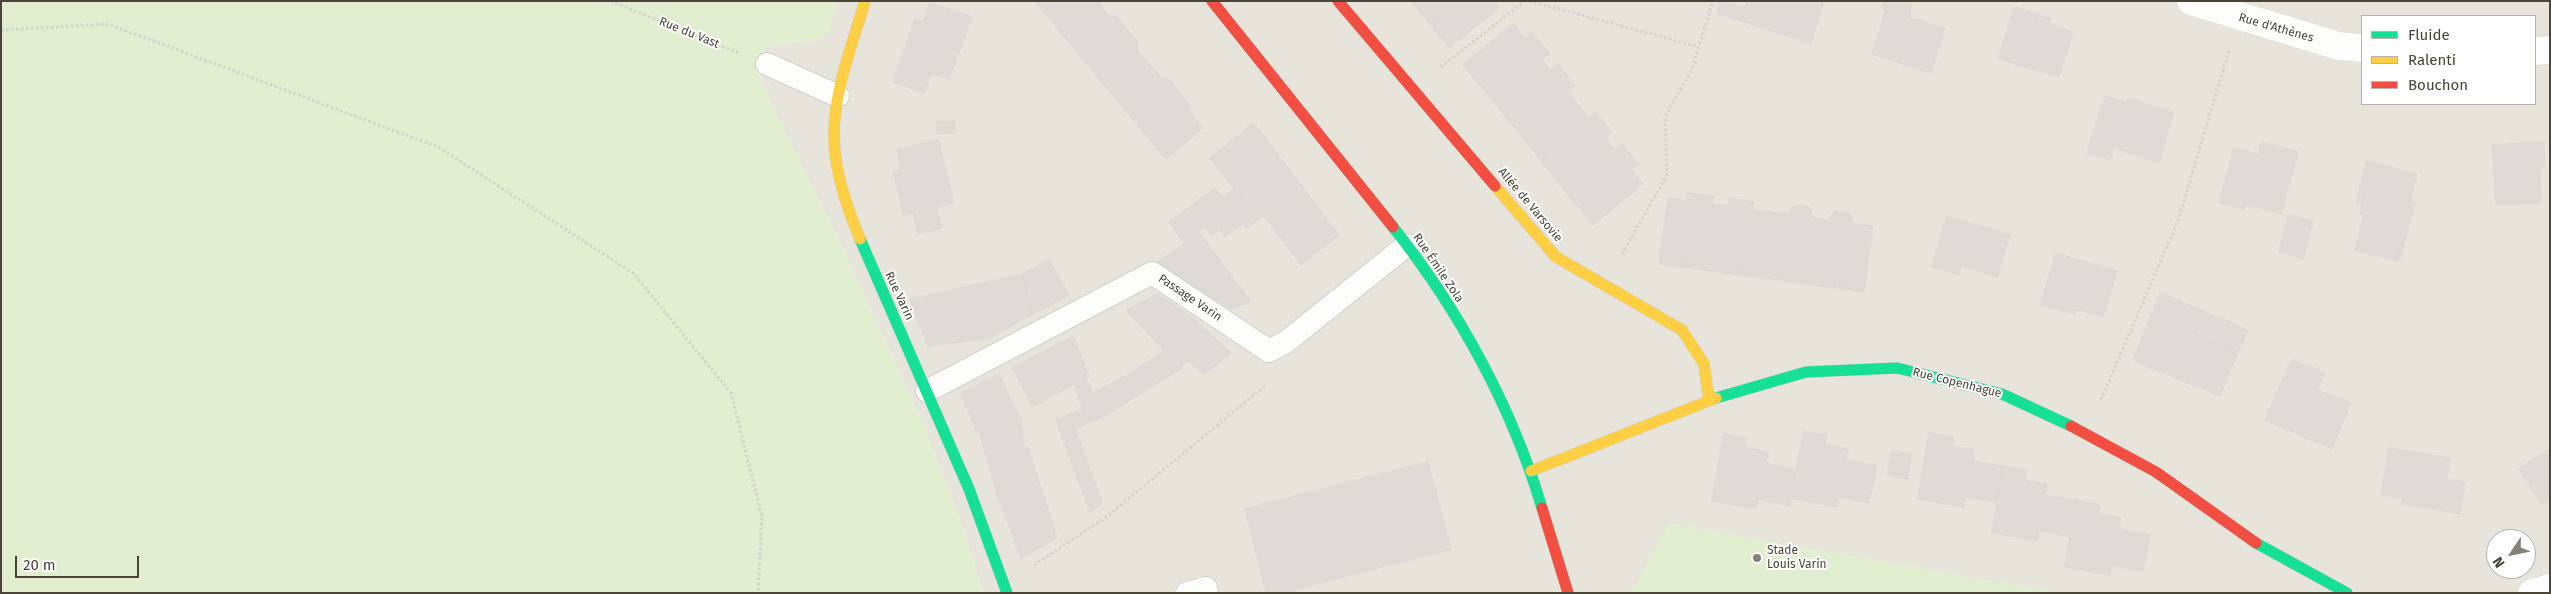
<!DOCTYPE html>
<html>
<head>
<meta charset="utf-8">
<style>
	body { margin:0 }
	#map { position:relative; width:2551px; height:594px; overflow:hidden; background:#f4f2ee; font-family:"Fira Sans",sans-serif }
	canvas { display:block }
	.frame { position:absolute; inset:0; border:2px solid #4b4439; pointer-events:none }
	.legend { position:absolute; left:2361px; top:15px; width:175px; height:90px; box-sizing:border-box; background:#fff; border:1px solid #b7b4b0; margin:0; padding:6px 9px; list-style:none; font-size:15px; color:#4b4439 }
	.legend li { display:flex; align-items:center; gap:10px; height:25px }
	.legend b { width:25px; border:1px solid #b7b4b0 }
	.north { position:absolute; left:2486px; top:529px; width:50px; height:50px; box-sizing:border-box; background:#fff; border:1px solid #b7b4b0; border-radius:50%; rotate:236deg; font-size:14px; font-weight:700; line-height:20px; text-align:center; color:#4b4439 }
	.north::after { content:''; display:block; margin:auto; width:18px; height:22px; background:#868178; clip-path:polygon(50% 0,100% 100%,50% 72%,0 100%) }
	.scale { position:absolute; left:15px; top:556px; width:124px; height:22px; box-sizing:border-box; border:2px solid #4b4439; border-top:0; padding-left:6px; font-size:15px; line-height:18px; white-space:nowrap; color:#4b4439; -webkit-text-stroke:4px #fff; paint-order:stroke }
</style>
</head>
<body>
<div id="map">
<canvas width="2551" height="594"></canvas>
<div class="frame"></div>
<ul class="legend">
<li><b style="height:6px;background:#16e098"></b>Fluide</li>
<li><b style="height:6px;background:#ffcf43"></b>Ralenti</li>
<li><b style="height:6px;background:#f24e42"></b>Bouchon</li>
</ul>
<div class="north">N</div>
<div class="scale">20 m</div>
</div>
<script>
const g = document.querySelector('canvas').getContext('2d');
g.lineJoin = 'round';
function fill(path, color) {
  g.fillStyle = color;
  g.fill(path, 'evenodd');
}
function stroke(path, color, width, dash) {
  g.strokeStyle = color;
  g.lineWidth = width;
  g.lineCap = dash ? 'butt' : 'round';
  g.setLineDash(dash || []);
  g.stroke(path);
}
function label(font, color, halo, rows, align = 'center') {
  g.font = font + ' "Fira Sans",sans-serif';
  g.lineWidth = 4;
  g.setLineDash([]);
  g.textBaseline = 'middle';
  g.strokeStyle = halo;
  g.fillStyle = color;
  for (const [text, x, y, turn = 0] of rows) {
    g.save();
    g.translate(x, y);
    g.rotate((+turn || 0) * Math.PI / 180);
    g.textAlign = isNaN(turn) ? turn : align;
    if (halo) g.strokeText(text, 0, 0);
    g.fillText(text, 0, 0);
    g.restore();
  }
}
const residential = new Path2D(`
	M 837,1 L 2550,1 L 2550,593 L 983,593 L 965,534 L 923,423 L 840,243 L 761,82 L 765,44 L 829,32 ZM 2362,16 L 2535,16 L 2535,104 L 2362,104 ZM 2496,539 L 2526,539 L 2526,569 L 2496,569 Z`);
const green = new Path2D(`
	M 1,1 L 837,1 L 829,32 L 817,40 L 771,47 L 765,44 L 761,82 L 840,243 L 923,423 L 965,534 L 983,593 L 1,593 Z
	M 1669,523 L 2059,593 L 1631,593 Z`);
const building = new Path2D(`
	M 1035,1 L 1097,1 L 1110,16 L 1117,17 L 1138,42 L 1137,50 L 1162,79 L 1169,80 L 1190,105 L 1190,112 L 1203,128 L 1166,159 Z
	M 1411,1 L 1494,1 L 1499,8 L 1449,48 L 1434,30 L 1441,24 L 1437,19 L 1430,24 Z
	M 1721,1 L 1745,8 L 1741,21 L 1717,14 Z
	M 1747,1 L 1824,1 L 1811,43 L 1741,21 Z
	M 1885,1 L 1910,1 L 1912,5 L 1909,17 L 1945,28 L 1931,73 L 1872,54 L 1886,10 L 1882,9 Z
	M 930,3 L 972,17 L 949,79 L 931,73 L 924,93 L 893,82 L 915,19 L 923,21 Z
	M 2015,7 L 2037,14 L 2035,20 L 2073,32 L 2059,77 L 1998,59 Z
	M 2037,14 L 2051,18 L 2049,24 L 2035,20 Z
	M 1437,19 L 1441,24 L 1434,30 L 1430,24 Z
	M 1513,24 L 1525,38 L 1532,32 L 1550,54 L 1542,59 L 1550,70 L 1558,64 L 1575,86 L 1568,92 L 1589,118 L 1596,112 L 1612,132 L 1606,138 L 1615,150 L 1622,144 L 1638,164 L 1631,169 L 1643,184 L 1593,225 L 1579,207 L 1585,202 L 1580,197 L 1574,202 L 1546,168 L 1552,163 L 1547,157 L 1536,154 L 1520,135 L 1520,123 L 1515,118 L 1510,122 L 1482,88 L 1488,83 L 1483,77 L 1477,82 L 1463,65 Z
	M 1483,77 L 1488,83 L 1482,88 L 1477,82 Z
	M 2105,96 L 2127,102 L 2128,98 L 2174,112 L 2159,162 L 2114,148 L 2110,160 L 2087,153 Z
	M 1515,118 L 1520,123 L 1520,135 L 1510,122 Z
	M 955,121 L 955,133 L 937,134 L 936,122 Z
	M 1254,123 L 1339,235 L 1301,265 L 1264,215 L 1247,228 L 1243,223 L 1225,237 L 1220,229 L 1212,235 L 1205,227 L 1199,232 L 1251,302 L 1231,309 L 1157,263 L 1184,243 L 1169,222 L 1215,188 L 1231,207 L 1242,199 L 1210,158 Z
	M 938,140 L 954,203 L 936,207 L 942,228 L 918,234 L 913,213 L 904,215 L 893,172 L 901,170 L 897,150 Z
	M 2262,142 L 2298,152 L 2281,214 L 2245,204 L 2244,210 L 2219,203 L 2234,148 L 2258,154 Z
	M 2544,142 L 2545,167 L 2540,167 L 2541,203 L 2496,205 L 2492,145 Z
	M 1536,154 L 1547,157 L 1552,163 L 1546,168 Z
	M 2367,161 L 2417,174 L 2410,201 L 2415,203 L 2404,244 L 2401,243 L 2397,261 L 2355,250 L 2364,214 L 2360,214 L 2365,192 L 2359,191 Z
	M 1234,189 L 1242,199 L 1231,207 L 1223,197 Z
	M 2359,191 L 2365,192 L 2363,204 L 2357,202 Z
	M 1688,193 L 1714,196 L 1712,204 L 1728,206 L 1729,198 L 1754,202 L 1752,210 L 1787,214 L 1795,205 L 1809,207 L 1814,218 L 1828,220 L 1835,211 L 1850,213 L 1854,224 L 1873,226 L 1864,292 L 1842,289 L 1843,282 L 1835,281 L 1834,288 L 1791,282 L 1791,275 L 1784,274 L 1773,279 L 1751,277 L 1741,268 L 1734,267 L 1733,274 L 1689,268 L 1690,261 L 1683,260 L 1682,267 L 1659,264 L 1668,198 L 1687,201 Z
	M 1580,197 L 1585,202 L 1579,207 L 1574,202 Z
	M 2289,215 L 2313,221 L 2303,259 L 2279,252 Z
	M 1947,216 L 2010,235 L 1997,277 L 1961,266 L 1958,275 L 1932,267 Z
	M 2401,243 L 2404,244 L 2400,261 L 2397,261 Z
	M 2056,253 L 2117,271 L 2103,317 L 2064,306 L 2062,311 L 2041,304 Z
	M 1049,260 L 1069,295 L 1032,315 L 1023,274 Z
	M 1683,260 L 1690,261 L 1689,268 L 1682,267 Z
	M 1734,267 L 1741,268 L 1751,277 L 1733,274 Z
	M 1023,274 L 1032,315 L 987,339 L 928,346 L 910,300 Z
	M 1784,274 L 1791,275 L 1791,282 L 1773,279 Z
	M 1835,281 L 1843,282 L 1842,289 L 1834,288 Z
	M 2161,293 L 2180,301 L 2151,368 L 2133,360 Z
	M 1158,294 L 1195,320 L 1231,353 L 1204,375 L 1188,360 L 1181,366 L 1182,368 L 1101,418 L 1099,413 L 1086,418 L 1074,384 L 1033,407 L 1012,367 L 1073,336 L 1089,376 L 1086,377 L 1093,393 L 1131,373 L 1164,351 L 1126,310 Z
	M 2180,301 L 2204,311 L 2194,334 L 2238,352 L 2220,396 L 2151,368 Z
	M 2064,306 L 2076,309 L 2075,314 L 2062,311 Z
	M 2204,311 L 2248,330 L 2238,352 L 2194,334 Z
	M 2292,359 L 2325,373 L 2318,390 L 2351,403 L 2332,449 L 2265,420 Z
	M 999,374 L 1019,417 L 1021,417 L 1024,449 L 1028,447 L 1057,538 L 1021,558 L 996,491 L 979,431 L 976,432 L 961,393 Z
	M 1083,409 L 1086,418 L 1099,413 L 1101,418 L 1061,434 L 1056,420 Z
	M 1075,428 L 1102,503 L 1090,512 L 1061,434 Z
	M 1804,431 L 1827,435 L 1825,445 L 1848,449 L 1846,460 L 1877,466 L 1869,503 L 1839,497 L 1836,507 L 1791,498 Z
	M 1929,433 L 1954,437 L 1952,446 L 1974,450 L 1973,461 L 2003,466 L 1997,502 L 1965,497 L 1964,507 L 1918,499 Z
	M 1724,434 L 1747,438 L 1745,447 L 1768,452 L 1766,463 L 1796,470 L 1789,506 L 1758,499 L 1756,509 L 1712,501 Z
	M 2389,448 L 2450,458 L 2447,479 L 2465,482 L 2460,514 L 2416,506 L 2417,501 L 2382,495 Z
	M 2550,449 L 2550,500 L 2542,505 L 2519,469 Z
	M 1892,451 L 1912,454 L 1907,479 L 1887,475 Z
	M 1428,462 L 1451,549 L 1282,593 L 1266,593 L 1245,509 Z
	M 2003,466 L 2027,470 L 2025,480 L 2047,484 L 2046,495 L 2077,500 L 2070,537 L 2039,531 L 2037,541 L 1992,533 Z
	M 2403,499 L 2417,501 L 2416,506 L 2402,504 Z
	M 2077,500 L 2100,505 L 2098,514 L 2121,518 L 2119,529 L 2150,535 L 2143,571 L 2112,565 L 2110,575 L 2065,567 Z`);
const path = new Path2D(`
	M 611,1 L 738,53
	M 1529,1 L 1699,47
	M 1,30 L 108,24 L 438,147 L 633,273 L 731,393 L 762,517 L 758,593
	M 1441,67 L 1525,1
	M 1622,254 L 1667,175 L 1665,117 L 1692,69 L 1713,1
	M 2101,400 L 2179,218 L 2229,50
	M 1034,565 L 1109,515 L 1266,385`);
const lane = new Path2D(`
	M 767,64 L 838,96
	M 927,391 L 1152,273 L 1269,351 L 1286,342 L 1407,245
	M 1187,593 L 1206,588 L 1207,593`);
const street = new Path2D(`
	M 2191,1 L 2339,46 L 2362,48
	M 2535,51 L 2550,50
	M 2532,593 L 2550,588`);
const fast = new Path2D(`
	M 1393,227 C 1459,310 1512,407 1542,508
	M 860,239 L 969,489 L 1007,593
	M 1716,398 L 1806,372 L 1897,368 L 2002,394 L 2071,426
	M 2256,543 L 2347,593`);
const slow = new Path2D(`
	M 1495,186 L 1556,257 L 1682,330 L 1704,364 L 1709,400
	M 860,239 C 847,208 833,166 834,132 C 835,87 853,43 865,1
	M 1531,471 L 1716,398`);
const jam = new Path2D(`
	M 1212,1 L 1393,227
	M 1338,1 L 1495,186
	M 2071,426 L 2156,472 L 2256,543
	M 1542,508 L 1568,593`);
const markers = [
	[1757,558,5,"#868178"]
];
const streetNames = [
	["Rue d'Athènes",2276,28,16],
	["Rue du Vast",689,33,22],
	["Allée de Varsovie",1530,205,50],
	["Rue Émile Zola",1438,268,56],
	["Rue Varin",899,296,65],
	["Passage Varin",1190,298,34],
	["Rue Copenhague",1957,383,14]
];
const poiNames = [
	["Stade",1767,551],
	["Louis Varin",1767,565]
];
fill(residential, '#e7e4dc');
fill(green, '#e1eecf');
fill(building, '#dedbd6');
stroke(building, '#dcd9d4', 1);
stroke(lane, '#d2d0cb', 24);
stroke(street, '#d2d0cb', 29);
stroke(fast, '#d3cfc5', 12);
stroke(slow, '#d3cfc5', 12);
stroke(jam, '#d3cfc5', 12);
stroke(path, '#d3d2cc', 3, [2.5, 2.5]);
stroke(lane, '#fdfdfc', 22);
stroke(street, '#fdfdfc', 28);
stroke(fast, '#16e098', 11);
stroke(slow, '#ffcf43', 11);
stroke(jam, '#f24e42', 11);
for (const [x, y, r, color] of markers) {
  const dot = new Path2D();
  dot.arc(x, y, r, 0, 2 * Math.PI);
  g.fillStyle = color;
  g.fill(dot);
  stroke(dot, '#fff', 2);
}
label('12px', '#4b4439', '#fff', streetNames);
label('12px', '#4b4439', '#fff', poiNames, 'left');
</script>
</body>
</html>
